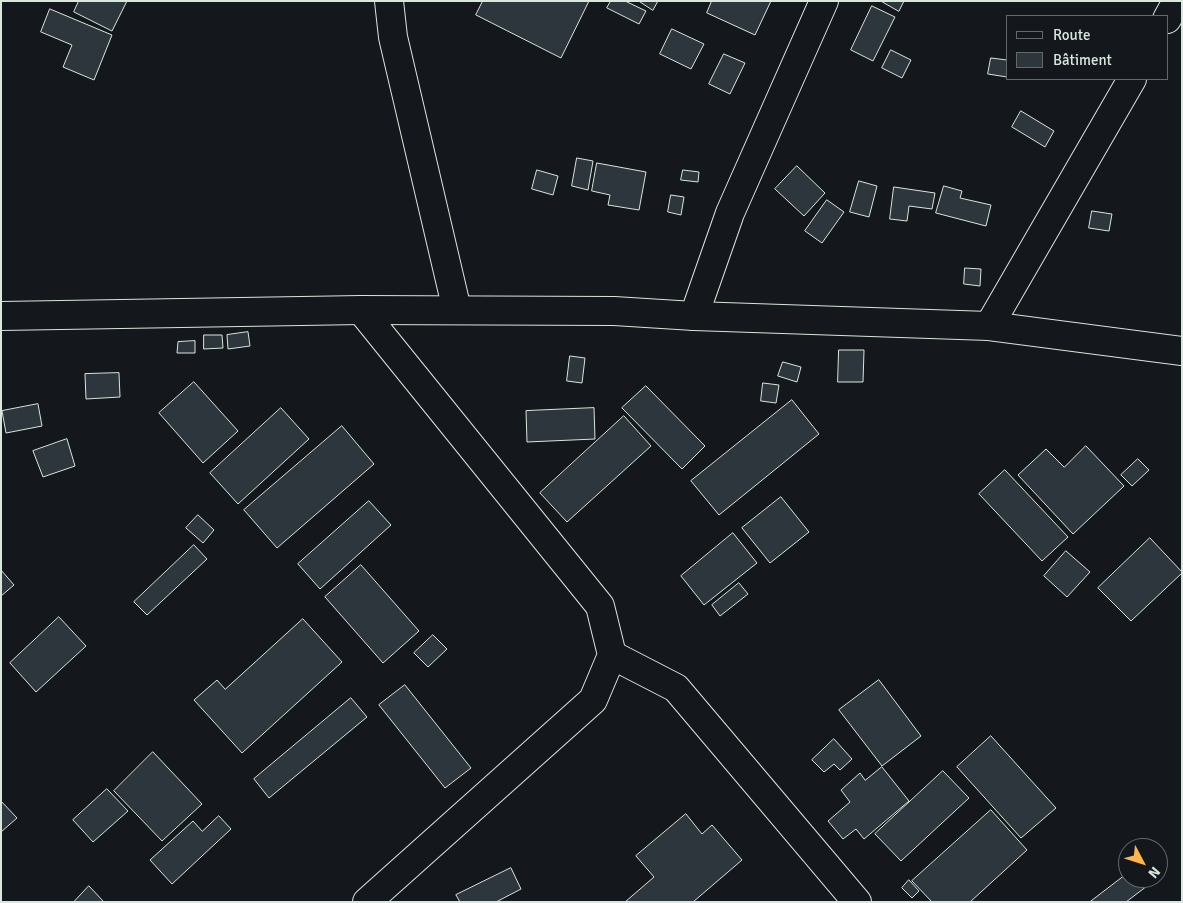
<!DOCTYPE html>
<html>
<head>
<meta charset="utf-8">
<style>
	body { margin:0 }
	#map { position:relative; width:1183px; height:903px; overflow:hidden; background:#14181c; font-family:Signika,sans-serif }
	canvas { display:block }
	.frame { position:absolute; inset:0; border:2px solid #d8e6dc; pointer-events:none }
	.legend { position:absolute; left:1006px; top:15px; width:162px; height:65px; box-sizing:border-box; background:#14181c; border:1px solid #626a69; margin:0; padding:6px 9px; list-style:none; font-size:15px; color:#d8e6dc }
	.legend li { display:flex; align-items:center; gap:10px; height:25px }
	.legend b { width:25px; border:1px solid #626a69 }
	.north { position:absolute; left:1118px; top:838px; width:50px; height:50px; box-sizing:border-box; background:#14181c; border:1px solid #626a69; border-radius:50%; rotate:130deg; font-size:14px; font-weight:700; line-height:20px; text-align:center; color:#d8e6dc }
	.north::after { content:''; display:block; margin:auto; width:18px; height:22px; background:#ffb74d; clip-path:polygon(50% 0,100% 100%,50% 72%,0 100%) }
</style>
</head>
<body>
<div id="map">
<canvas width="1183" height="903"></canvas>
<div class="frame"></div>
<ul class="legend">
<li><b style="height:6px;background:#14181c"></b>Route</li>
<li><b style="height:14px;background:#2c363c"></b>Bâtiment</li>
</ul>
<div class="north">N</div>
</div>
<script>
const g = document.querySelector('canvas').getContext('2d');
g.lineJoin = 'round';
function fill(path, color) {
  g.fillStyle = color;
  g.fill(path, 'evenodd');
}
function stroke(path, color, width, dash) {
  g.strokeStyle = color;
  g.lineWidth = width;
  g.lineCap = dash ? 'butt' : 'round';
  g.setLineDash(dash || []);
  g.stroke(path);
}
const building = new Path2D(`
	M 79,1 L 127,1 L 112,31 L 74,12 Z
	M 483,1 L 589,1 L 561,58 L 476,15 Z
	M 611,1 L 625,1 L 646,11 L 639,24 L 607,8 Z
	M 639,1 L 658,1 L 653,10 Z
	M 712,1 L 771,1 L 755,35 L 707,13 Z
	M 881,1 L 904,1 L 899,11 Z
	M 872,6 L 895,17 L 873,61 L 851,50 Z
	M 50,9 L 112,35 L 94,80 L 63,67 L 72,45 L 41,32 Z
	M 672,29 L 704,44 L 691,69 L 660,54 Z
	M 891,50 L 911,60 L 902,78 L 882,68 Z
	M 724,54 L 745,63 L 730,94 L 709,84 Z
	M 991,58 L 1007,60 L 1007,77 L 988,74 Z
	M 1021,111 L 1054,131 L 1045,147 L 1012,127 Z
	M 577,158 L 593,161 L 588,190 L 572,186 Z
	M 597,163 L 646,172 L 639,210 L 608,205 L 610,195 L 592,191 Z
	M 797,166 L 825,193 L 804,216 L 775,189 Z
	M 537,170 L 558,176 L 553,195 L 532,189 Z
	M 683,170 L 699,172 L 698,182 L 681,180 Z
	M 859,181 L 877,186 L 869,217 L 850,212 Z
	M 944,186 L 962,191 L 960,198 L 991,205 L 986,226 L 936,213 Z
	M 894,187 L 935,193 L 932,209 L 909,206 L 907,221 L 890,219 Z
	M 671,195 L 684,197 L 681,215 L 668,212 Z
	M 827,200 L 844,212 L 822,243 L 805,231 Z
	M 1092,211 L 1112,214 L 1109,231 L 1089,228 Z
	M 965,268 L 981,269 L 980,286 L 964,284 Z
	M 248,332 L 250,346 L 228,349 L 227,335 Z
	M 204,335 L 222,335 L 223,348 L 204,349 Z
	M 195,341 L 195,353 L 177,353 L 178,342 Z
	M 839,350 L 864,350 L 863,382 L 838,382 Z
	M 570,356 L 585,358 L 582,383 L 567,381 Z
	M 783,362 L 801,367 L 797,382 L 778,376 Z
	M 119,373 L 120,397 L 86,399 L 85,374 Z
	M 194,382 L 238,431 L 203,463 L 159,413 Z
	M 763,383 L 779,385 L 776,403 L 761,401 Z
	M 646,386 L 705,446 L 682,469 L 622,408 Z
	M 792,400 L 819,434 L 719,515 L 691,481 Z
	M 38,404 L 42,426 L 6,433 L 2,411 Z
	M 281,408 L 309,439 L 238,504 L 210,473 Z
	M 594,408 L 595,439 L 527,442 L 526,411 Z
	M 624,416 L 651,446 L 567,522 L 540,493 Z
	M 342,426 L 374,464 L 277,548 L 244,510 Z
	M 67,439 L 75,466 L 43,477 L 33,451 Z
	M 1086,446 L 1124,486 L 1073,534 L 1018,475 L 1046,449 L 1064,467 Z
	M 1138,459 L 1149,470 L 1132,486 L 1121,475 Z
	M 1005,470 L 1068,537 L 1042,561 L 979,494 Z
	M 781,497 L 809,532 L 770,563 L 742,528 Z
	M 369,501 L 391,525 L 320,589 L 298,564 Z
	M 198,515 L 214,530 L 203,543 L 186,528 Z
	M 733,533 L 757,563 L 704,605 L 681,576 Z
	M 1150,538 L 1182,572 L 1182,573 L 1131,621 L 1098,588 Z
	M 194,545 L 207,559 L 147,615 L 134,602 Z
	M 1066,551 L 1090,572 L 1067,597 L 1044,576 Z
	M 361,565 L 419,631 L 383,663 L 325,597 Z
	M 1,570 L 14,585 L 1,596 Z
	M 739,583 L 748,594 L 720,616 L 712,605 Z
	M 59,617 L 86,646 L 36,692 L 10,663 Z
	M 303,619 L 342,662 L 242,753 L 194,700 L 217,680 L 225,689 Z
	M 433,635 L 447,649 L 428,667 L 414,653 Z
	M 879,680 L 921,736 L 882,766 L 839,710 Z
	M 405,685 L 471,768 L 445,788 L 379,705 Z
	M 351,698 L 367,717 L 269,798 L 254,779 Z
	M 991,736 L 1056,808 L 1021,838 L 957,767 Z
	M 834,739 L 852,759 L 840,770 L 834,764 L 824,772 L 812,760 Z
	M 153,752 L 202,804 L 162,841 L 114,791 Z
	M 882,767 L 909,801 L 864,839 L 856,829 L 843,839 L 828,821 L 850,802 L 841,790 L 860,773 L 865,780 Z
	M 943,771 L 969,798 L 901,861 L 875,834 Z
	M 107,789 L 128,811 L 93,842 L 73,820 Z
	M 1,801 L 17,818 L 1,832 Z
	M 991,810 L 1027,850 L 970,902 L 932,902 L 912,881 Z
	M 686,814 L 702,834 L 712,825 L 742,860 L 693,902 L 625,902 L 654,877 L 636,856 Z
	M 219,816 L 231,829 L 172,884 L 150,860 L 193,821 L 202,831 Z
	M 511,868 L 521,889 L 496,902 L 460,902 L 456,895 Z
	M 1128,873 L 1128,878 L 1142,878 L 1147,886 L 1126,902 L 1090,902 Z
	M 909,880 L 919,891 L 912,898 L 902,888 Z
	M 89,886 L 104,902 L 74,902 Z`);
const minor = new Path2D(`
	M 389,1 L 393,37 L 457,310
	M 1167,19 L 1177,1
	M 361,310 L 600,606 L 612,655 L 593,700 L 367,902
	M 694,316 L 730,213 L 824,1
	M 989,326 L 1132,79
	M 612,655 L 676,688 L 857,902`);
const tertiary = new Path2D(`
	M 1,316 L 361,310 L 614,311 L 694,316 L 989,326 L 1182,351`);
fill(building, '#2c363c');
stroke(building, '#d8e6dc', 1);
stroke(minor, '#d8e6dc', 30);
stroke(tertiary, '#d8e6dc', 30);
stroke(minor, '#14181c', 28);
stroke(tertiary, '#14181c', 28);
</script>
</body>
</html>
